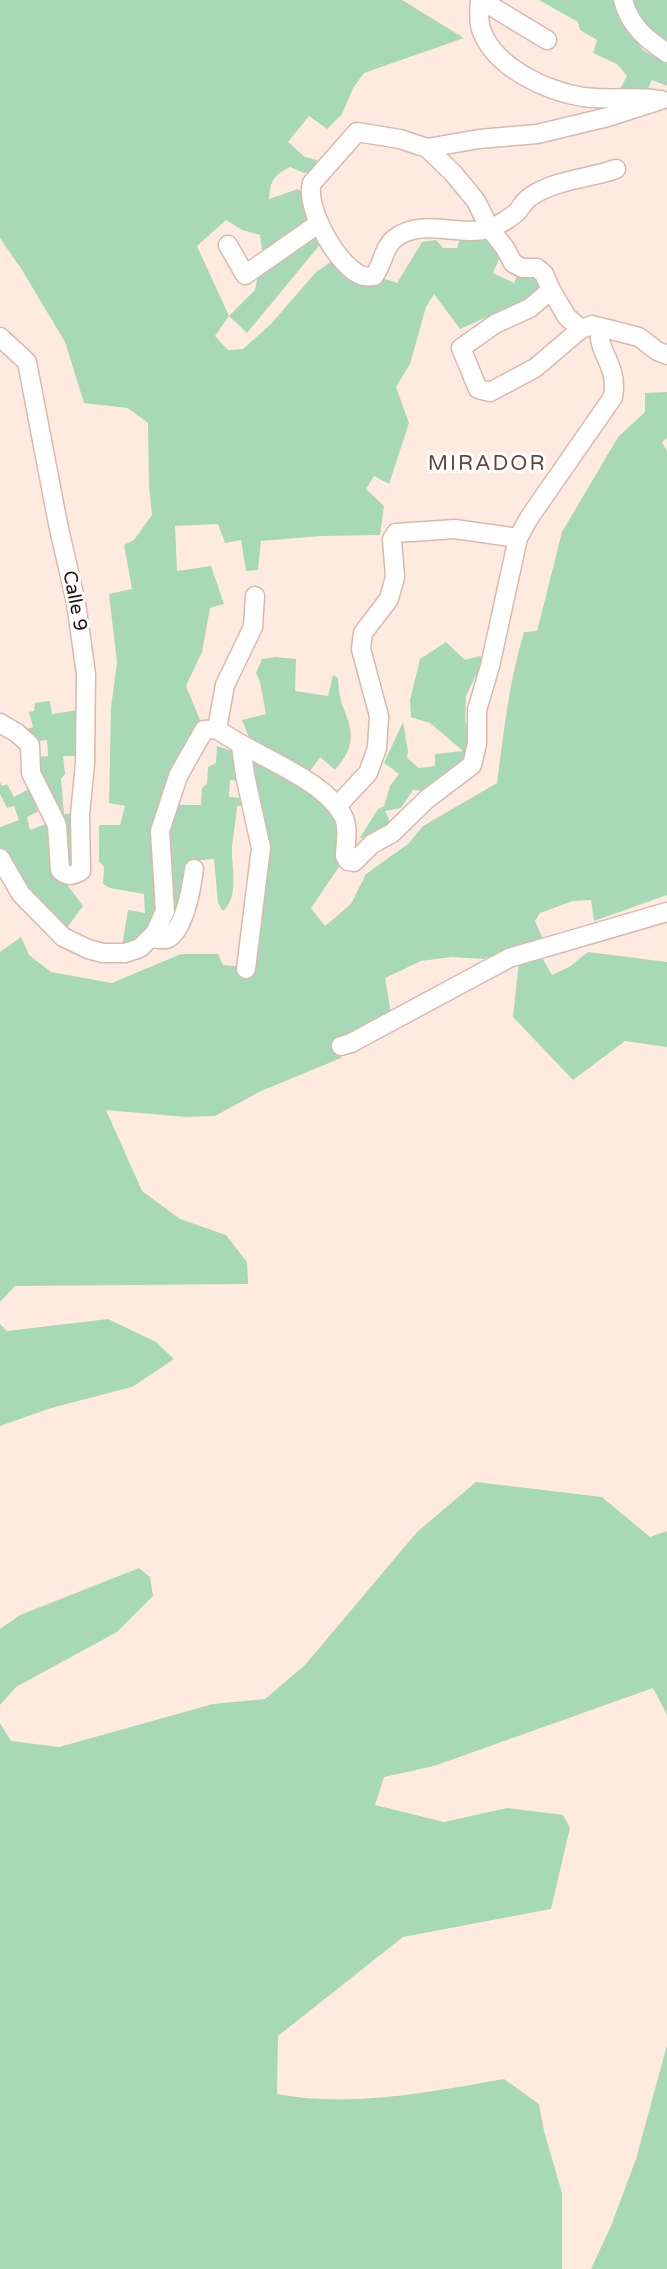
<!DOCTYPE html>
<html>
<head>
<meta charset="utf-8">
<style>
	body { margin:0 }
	canvas { display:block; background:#ffeae2 }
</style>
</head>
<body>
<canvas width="667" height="2269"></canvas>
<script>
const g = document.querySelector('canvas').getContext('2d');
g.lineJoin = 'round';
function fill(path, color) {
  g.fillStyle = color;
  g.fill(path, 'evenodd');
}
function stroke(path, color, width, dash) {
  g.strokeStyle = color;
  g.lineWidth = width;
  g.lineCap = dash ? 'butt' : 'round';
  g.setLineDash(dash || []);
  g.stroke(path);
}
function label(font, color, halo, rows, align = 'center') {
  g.font = font + ' "Varela Round",sans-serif';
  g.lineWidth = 6;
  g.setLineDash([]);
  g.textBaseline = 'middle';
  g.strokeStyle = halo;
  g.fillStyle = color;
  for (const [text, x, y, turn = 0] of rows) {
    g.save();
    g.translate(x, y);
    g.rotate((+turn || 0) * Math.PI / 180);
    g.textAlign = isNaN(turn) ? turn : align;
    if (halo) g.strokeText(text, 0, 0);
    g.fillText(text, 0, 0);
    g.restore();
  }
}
const green = new Path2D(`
	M 0,0 L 402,0 L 464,38 L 364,73 L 353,88 L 342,114 L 327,129 L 309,116 L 288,142 L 305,157 L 317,160 L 312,171 L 304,173 L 290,167 C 274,175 270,181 269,199 L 298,189 L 302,193 L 315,213 L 267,251 L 262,250 L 260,235 L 242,230 L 226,220 L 197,246 L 229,316 L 255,290 L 257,280 L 265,268 L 316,232 L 323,241 L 247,333 L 229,316 L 215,336 L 228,350 L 243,349 L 271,324 L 316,272 L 332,261 L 397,283 L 422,242 L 436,240 L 443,248 L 457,248 L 462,232 L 482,237 L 493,243 L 499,259 L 493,273 L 514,283 L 520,269 L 529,271 L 541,282 L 541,288 L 523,301 L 460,329 L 434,294 L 426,307 L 410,364 L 396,387 L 409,423 L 389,484 L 374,476 L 366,489 L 384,506 L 380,535 L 322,536 L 261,541 L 258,570 L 246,571 L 241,540 L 225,543 L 218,524 L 175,526 L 177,571 L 211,566 L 224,604 L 210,608 L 202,652 L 186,686 L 202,725 L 169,784 L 159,911 C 152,931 145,944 122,946 L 128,910 L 145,913 L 144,894 L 110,888 L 103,884 L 104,867 L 99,861 L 99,825 L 120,825 L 125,806 L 109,803 L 111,707 L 117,663 L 109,594 L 132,589 L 124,545 L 134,540 L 152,515 L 149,486 L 148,423 L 128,408 L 84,403 L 65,342 L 22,270 L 0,238 Z
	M 539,0 L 616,0 L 620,18 L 643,50 L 667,64 L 667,86 L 652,80 L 646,93 L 619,91 L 627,76 L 617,64 L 593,53 L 597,40 L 580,30 L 578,22 Z
	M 630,0 L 667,0 L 667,49 L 645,31 Z
	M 667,392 L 667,438 L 662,442 L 667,451 L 667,895 L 594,921 L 591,900 L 573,901 L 540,913 L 535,921 L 543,939 L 483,959 L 452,957 L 421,961 L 385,978 L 391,1013 L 337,1039 L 341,1058 L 261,1091 L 215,1116 L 186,1117 L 106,1110 L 142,1191 L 180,1219 L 226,1235 L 247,1262 L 248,1284 L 15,1286 L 0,1302 L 0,952 L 21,937 L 29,955 L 51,972 L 112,983 L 181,954 L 218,954 L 223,965 L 237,966 L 246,974 L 267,846 L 246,759 L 301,786 L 328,807 L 336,822 L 339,867 L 311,908 L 325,926 L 351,904 L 366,874 L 408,844 L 423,826 L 497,783 C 504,731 509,681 524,632 L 537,631 L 562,532 L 618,437 L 645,412 L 645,393 Z
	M 446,642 L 465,660 L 480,656 L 483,658 L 484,672 L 476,675 L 466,696 L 465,721 L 471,738 L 465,758 L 457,768 L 426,791 L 413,790 L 401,808 L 385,811 L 392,826 L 359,839 L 378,809 L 384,806 L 390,786 L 399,774 L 384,763 L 403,722 L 408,751 L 407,758 L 419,768 L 435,766 L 435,754 L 463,751 L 430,723 L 411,717 L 410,700 L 420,659 Z
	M 276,657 L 296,659 L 295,691 L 328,696 L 333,675 L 338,678 C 339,687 339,698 343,707 C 354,733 355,747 335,770 L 320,757 L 308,774 L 250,740 L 242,720 L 266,714 L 260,682 L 256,673 L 262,659 Z
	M 50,701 L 52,714 L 78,710 L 76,756 L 63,756 L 65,774 L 61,779 L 64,814 L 76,813 L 79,868 L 66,870 L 36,757 L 48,756 L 47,740 L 30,742 L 20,731 L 33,727 L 29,712 L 34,711 L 35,703 Z
	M 217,746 L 232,751 L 244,781 L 230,780 L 229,797 L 243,798 L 246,806 L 237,806 C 236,819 234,832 232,846 C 231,865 240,897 223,911 L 218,903 L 214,859 L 192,861 L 182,913 L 163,932 L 165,833 L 177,805 L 201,805 L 202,788 L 207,784 L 208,767 L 216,763 Z
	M 0,782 L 2,786 L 7,784 L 14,797 L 29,789 L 38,812 L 27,817 L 30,830 L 46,824 L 62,878 L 83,906 L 64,932 L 51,922 L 0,851 L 0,827 L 19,820 L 14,806 L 7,808 L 0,794 Z
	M 588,952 L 667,962 L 667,1047 L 625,1041 L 573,1080 L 513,1017 L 519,962 L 543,959 L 552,975 L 569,967 Z
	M 108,1319 L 156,1342 L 174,1359 L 132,1387 L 51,1408 L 0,1426 L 0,1324 L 7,1331 Z
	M 476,1482 L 602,1497 L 650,1537 L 667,1531 L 667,1715 L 653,1688 L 434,1766 L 384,1777 L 375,1805 L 444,1822 L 507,1808 L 563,1815 L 570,1828 L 551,1909 L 403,1937 L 278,2036 L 277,2094 C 351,2108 430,2092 504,2079 L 539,2104 L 544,2131 L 562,2193 L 562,2269 L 0,2269 L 0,1723 L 11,1741 L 59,1747 L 213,1704 L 265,1699 L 305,1665 L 417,1532 Z
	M 139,1568 L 150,1577 L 153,1596 L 117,1632 L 16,1687 L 0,1705 L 0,1629 L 20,1615 Z
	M 667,2045 L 667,2269 L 591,2269 L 611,2226 L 636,2159 Z`);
const minor = new Path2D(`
	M 480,0 C 479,10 478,23 482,32 C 497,69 547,91 583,97 C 606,100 631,97 654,99
	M 481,0 L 547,40
	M 623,0 C 630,26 646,39 667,53
	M 427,148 L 453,173 L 476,201 L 490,229 L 505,248 L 513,263 L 522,268 L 537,268 L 544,274 L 551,290 L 567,317 L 581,329 L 592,325 L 639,337 L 657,351 L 667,355
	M 616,169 C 588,179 556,179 530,197 C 524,201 521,208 516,213 C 510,218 496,227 488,229 C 458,237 421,217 394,239 C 383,248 383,265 374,276 C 371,276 365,277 363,276 C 339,269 304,207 312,183 L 357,132 L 400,139 L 427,148 L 479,139 L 537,134 L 608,117 L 661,100
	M 228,245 L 245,275 L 318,224
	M 551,290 L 530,308 L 495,324 L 461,348 L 478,389 L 490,392 L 535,368 L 581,329
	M 0,337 L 27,362 L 58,524 L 76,603 L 86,674 L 85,763 L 80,815 L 81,871 C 72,876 68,877 60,870 L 57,825 L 31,773 L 30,745 L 17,733 L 0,723
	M 217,729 C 251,755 327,779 344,818 C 349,830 345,844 345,856 L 348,861 L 354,862 L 372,844 L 392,833 L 427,799 L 472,765 L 477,744 L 477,710 L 490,666 L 518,538 L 529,518 L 613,397 C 619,364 596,353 600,327
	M 217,729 L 225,685 L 253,627 L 255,596
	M 241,746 L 245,775 L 261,848 L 246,969
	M 337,806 L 368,773 L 377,748 L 379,716 L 361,649 L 363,633 L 389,599 L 395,577 L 392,539 L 396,533 L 455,529 L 518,538
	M 0,858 L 21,894 L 63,937 L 88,949 L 103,953 L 125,953 L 140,948 L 155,933 L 165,911 L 160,831 L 178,776 L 204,730 L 217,729
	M 150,938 C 154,938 162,940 166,939 C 184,934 192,885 194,869
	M 341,1046 L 351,1043 L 509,958 L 667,912`);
const streetNames = [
	["Calle 9",74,601,79]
];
const neighbourhoodNames = [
	["MIRADOR",487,464]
];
fill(green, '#a8d9b7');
stroke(minor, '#dab9ac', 21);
stroke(minor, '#fff', 18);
label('19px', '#211511', '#fff', streetNames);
g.letterSpacing = '2px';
label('21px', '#62473c', '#fff', neighbourhoodNames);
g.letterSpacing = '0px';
</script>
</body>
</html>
